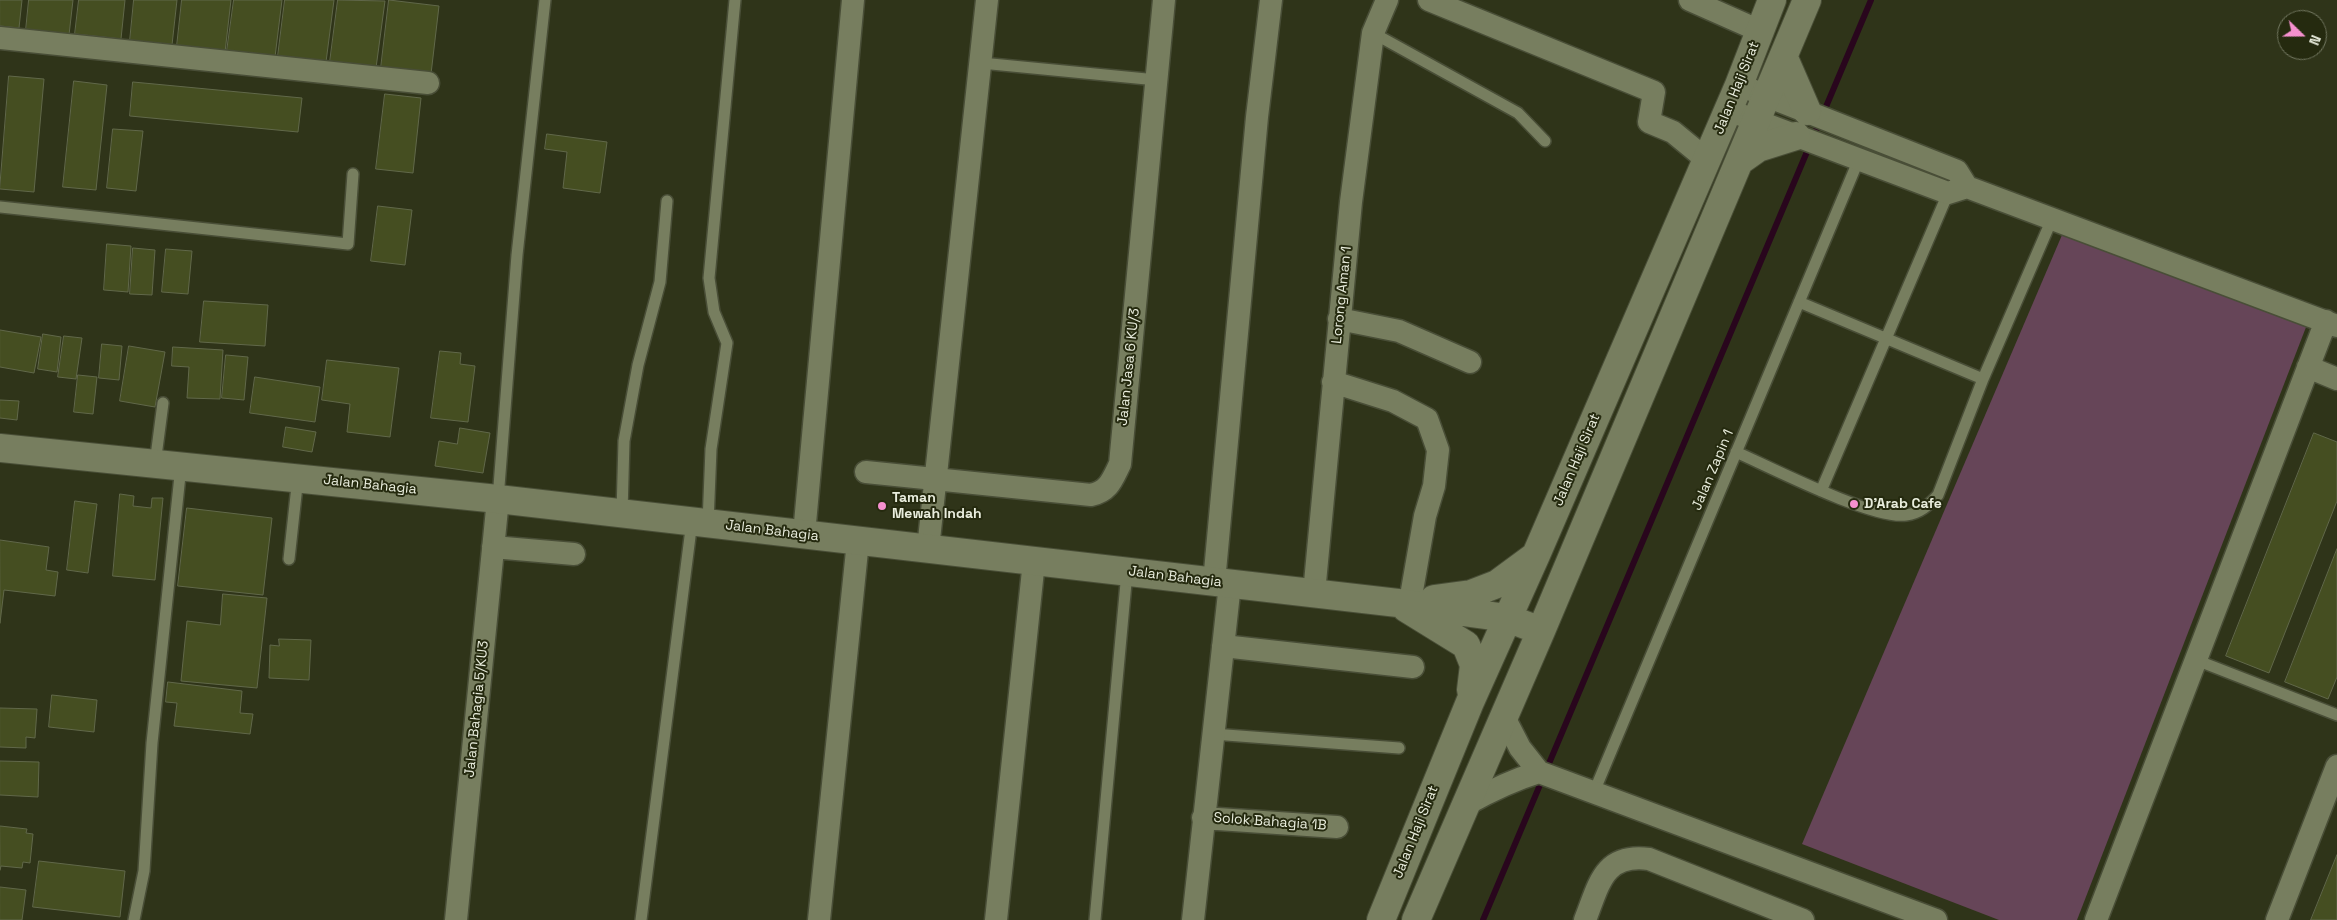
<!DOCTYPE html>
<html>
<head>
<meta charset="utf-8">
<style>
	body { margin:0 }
	#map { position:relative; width:2337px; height:920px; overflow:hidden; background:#2f3419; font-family:"Space Grotesk",sans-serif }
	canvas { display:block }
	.north { position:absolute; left:2277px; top:10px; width:50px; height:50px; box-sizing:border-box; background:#252a0f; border:1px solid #737861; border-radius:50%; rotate:112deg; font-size:14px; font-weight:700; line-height:20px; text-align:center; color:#e9eddd }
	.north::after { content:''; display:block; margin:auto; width:18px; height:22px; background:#f690cf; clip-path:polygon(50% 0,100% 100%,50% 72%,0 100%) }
</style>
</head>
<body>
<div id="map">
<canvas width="2337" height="920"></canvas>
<div class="north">N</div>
</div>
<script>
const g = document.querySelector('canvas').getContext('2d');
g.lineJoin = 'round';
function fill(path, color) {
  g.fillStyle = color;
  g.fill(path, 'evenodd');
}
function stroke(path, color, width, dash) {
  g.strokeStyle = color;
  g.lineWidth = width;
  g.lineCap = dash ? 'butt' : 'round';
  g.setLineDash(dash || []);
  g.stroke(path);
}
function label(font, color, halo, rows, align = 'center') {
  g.font = font + ' "Space Grotesk",sans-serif';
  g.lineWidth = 4;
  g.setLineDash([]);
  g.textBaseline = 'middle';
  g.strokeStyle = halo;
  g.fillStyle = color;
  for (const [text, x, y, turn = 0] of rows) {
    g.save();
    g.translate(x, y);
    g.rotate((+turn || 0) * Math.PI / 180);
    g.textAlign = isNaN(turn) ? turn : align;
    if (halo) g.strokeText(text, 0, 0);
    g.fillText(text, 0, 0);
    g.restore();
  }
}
const green = new Path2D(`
	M 2062,235 L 2308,322 L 2077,920 L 1999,920 L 1802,844 Z`);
const stream = new Path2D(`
	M 1483,920 L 1871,0`);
const building = new Path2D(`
	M 0,0 L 22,0 L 19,28 L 0,26 Z
	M 29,0 L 73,0 L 69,35 L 26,30 Z
	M 79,0 L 125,0 L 121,39 L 75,34 Z
	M 134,0 L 177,0 L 172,45 L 130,41 Z
	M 182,0 L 231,0 L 225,52 L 177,46 Z
	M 234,0 L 282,0 L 275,57 L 227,51 Z
	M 285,0 L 334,0 L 326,62 L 278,56 Z
	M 338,0 L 385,1 L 376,68 L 330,62 Z
	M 389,0 L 439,6 L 431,74 L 381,68 Z
	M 9,76 L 44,79 L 34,192 L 0,189 Z
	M 74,81 L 107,85 L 96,190 L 63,187 Z
	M 133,82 L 302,98 L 298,132 L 130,116 Z
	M 385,94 L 421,98 L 413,173 L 376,169 Z
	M 113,129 L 143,131 L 136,191 L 107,188 Z
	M 547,134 L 607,142 L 600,193 L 563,188 L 567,152 L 545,149 Z
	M 378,206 L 412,210 L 405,265 L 371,261 Z
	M 107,244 L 131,246 L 128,292 L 104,290 Z
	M 133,248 L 155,250 L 152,295 L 130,294 Z
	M 166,249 L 192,251 L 188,294 L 162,292 Z
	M 204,301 L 268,305 L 265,346 L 200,342 Z
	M 0,330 L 41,337 L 34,373 L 0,367 Z
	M 43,334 L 61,337 L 57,372 L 38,369 Z
	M 64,336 L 82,338 L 76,379 L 58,377 Z
	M 102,344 L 122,346 L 119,380 L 99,378 Z
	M 129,346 L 165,352 L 155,407 L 120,401 Z
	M 173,347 L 223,350 L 220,399 L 187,398 L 189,367 L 172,366 Z
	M 440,351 L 461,353 L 460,364 L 475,366 L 468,422 L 431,418 Z
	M 226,355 L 248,357 L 244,400 L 222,398 Z
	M 327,360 L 399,368 L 390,437 L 347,432 L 350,404 L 322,400 Z
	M 78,375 L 97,377 L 93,414 L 74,412 Z
	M 255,377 L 320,387 L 315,422 L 250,413 Z
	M 0,400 L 19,401 L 17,420 L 0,418 Z
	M 286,427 L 316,432 L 312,452 L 283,447 Z
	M 460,428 L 490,433 L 483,473 L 435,466 L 439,441 L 457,444 Z
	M 2314,433 L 2337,442 L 2337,501 L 2269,673 L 2226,656 Z
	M 120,494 L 134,496 L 133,506 L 151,508 L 152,498 L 163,498 L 155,580 L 113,576 Z
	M 75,501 L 97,504 L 88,573 L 67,570 Z
	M 187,508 L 272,518 L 263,595 L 178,586 Z
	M 0,540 L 49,547 L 46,570 L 58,572 L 55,596 L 4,590 L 0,623 Z
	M 2337,549 L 2337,677 L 2328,699 L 2285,682 Z
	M 223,594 L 267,598 L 257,688 L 181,681 L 187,621 L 220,625 Z
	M 279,639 L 311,640 L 309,680 L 269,678 L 270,645 L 279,646 Z
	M 168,682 L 242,691 L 240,713 L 253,714 L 250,734 L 174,726 L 177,703 L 166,702 Z
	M 52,695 L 97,700 L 94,732 L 49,727 Z
	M 0,708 L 37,709 L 35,738 L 26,737 L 26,748 L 0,747 Z
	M 0,761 L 39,762 L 38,797 L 0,795 Z
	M 0,826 L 27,829 L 26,833 L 33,834 L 30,863 L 23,862 L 22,868 L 1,866 L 0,870 Z
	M 2337,855 L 2337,920 L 2311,920 Z
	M 39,861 L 125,871 L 120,917 L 33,907 Z
	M 0,887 L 26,890 L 22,920 L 0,920 Z`);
const lane = new Path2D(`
	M 1373,33 L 1518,113 L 1545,141
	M 981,63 L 1157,80
	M 0,207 L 348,244 L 353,174
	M 1799,302 L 1983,379
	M 1736,452 C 1770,467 1873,520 1906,515 C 1920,513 1928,506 1938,495 L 1983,379 L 2052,219
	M 155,464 L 163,403
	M 1821,491 L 1949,191
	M 498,499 L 517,255 L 545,0
	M 622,513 L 624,441 L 638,365 L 660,282 L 667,201
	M 708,523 L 711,449 L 727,343 L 714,312 L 709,278 L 735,0
	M 289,559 L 298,477
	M 2196,660 L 2337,715
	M 1213,734 L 1399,748
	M 1594,792 L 1859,159
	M 134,920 L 144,871 L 152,743 L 181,466
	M 641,920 L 692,521
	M 1095,920 L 1127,572`);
const street = new Path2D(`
	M 1429,0 L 1654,92 L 1649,122 L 1673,132 L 1707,160
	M 1690,0 L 1760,31
	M 0,38 L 428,83
	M 1739,85 L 1957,171 L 1967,187 L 2337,326
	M 1728,110 L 1948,193 L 1967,187
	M 1339,319 L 1399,331 L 1470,362
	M 2308,367 L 2337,379
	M 1333,382 L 1393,401 L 1427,419 L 1438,450 L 1434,486 L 1425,516 L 1410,602
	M 866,472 L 1091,495 C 1109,491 1112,480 1120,464 L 1164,0
	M 804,534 L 853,0
	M 493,547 L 574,554
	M 928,549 L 987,0
	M 1214,582 L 1257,117 L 1271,0
	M 1314,593 L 1351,202 L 1373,33 L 1387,0
	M 1223,646 L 1413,667
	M 1504,717 L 1520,748 L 1539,772 L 1936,920
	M 1467,804 C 1490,791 1513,780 1539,772
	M 1203,818 L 1337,827
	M 456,920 L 498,499
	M 819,920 L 858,541
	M 996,920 L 1034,561
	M 1193,920 L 1230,584
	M 1585,920 C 1599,885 1603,853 1649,859 L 1803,920
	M 2096,920 L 2326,321
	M 2277,920 L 2337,766`);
const secondary = new Path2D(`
	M 1784,58 L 1807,111
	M 1741,160 L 1758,148 L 1796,136
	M 0,448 L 498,499 L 1398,603 L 1507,618 L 1541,631
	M 1434,599 L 1471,594 L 1497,584 L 1535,556
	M 1406,608 L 1466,645 L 1474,665 L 1471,690
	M 1381,920 L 1470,702 L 1536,555 L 1739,85 L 1772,0
	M 1416,920 L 1541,631 L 1807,0`);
const markers = [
	[1854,504,5,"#f690cf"],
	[882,506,5,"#f690cf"]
];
const streetNames = [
	["Jalan Haji Sirat",1737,88,-68],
	["Lorong Aman 1",1342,295,-84],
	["Jalan Jasa 6 KU/3",1129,367,-84],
	["Jalan Haji Sirat",1577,460,-67],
	["Jalan Zapin 1",1713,470,-67],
	["Jalan Bahagia",370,485,6],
	["Jalan Bahagia",772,531,7],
	["Jalan Bahagia",1175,577,7],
	["Jalan Bahagia 5/KU3",477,709,-84],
	["Solok Bahagia 1B",1270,822,4],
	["Jalan Haji Sirat",1416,832,-68]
];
const poiNames = [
	["Taman",892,498],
	["Mewah Indah",892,514],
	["D'Arab Cafe",1864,504]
];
fill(green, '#664558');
stroke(stream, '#29061d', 6);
fill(building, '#454e21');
stroke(building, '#61684a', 1);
stroke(lane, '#494e37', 14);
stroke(street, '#494e37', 25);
stroke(secondary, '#494e37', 30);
stroke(lane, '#777e5f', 11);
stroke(street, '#777e5f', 22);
stroke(secondary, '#777e5f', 28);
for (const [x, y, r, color] of markers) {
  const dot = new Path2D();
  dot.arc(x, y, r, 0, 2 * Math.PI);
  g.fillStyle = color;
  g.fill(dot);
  stroke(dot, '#252a0f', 2);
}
label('14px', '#e9eddd', '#252a0f', streetNames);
label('bold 14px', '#e9eddd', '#252a0f', poiNames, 'left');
</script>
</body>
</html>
